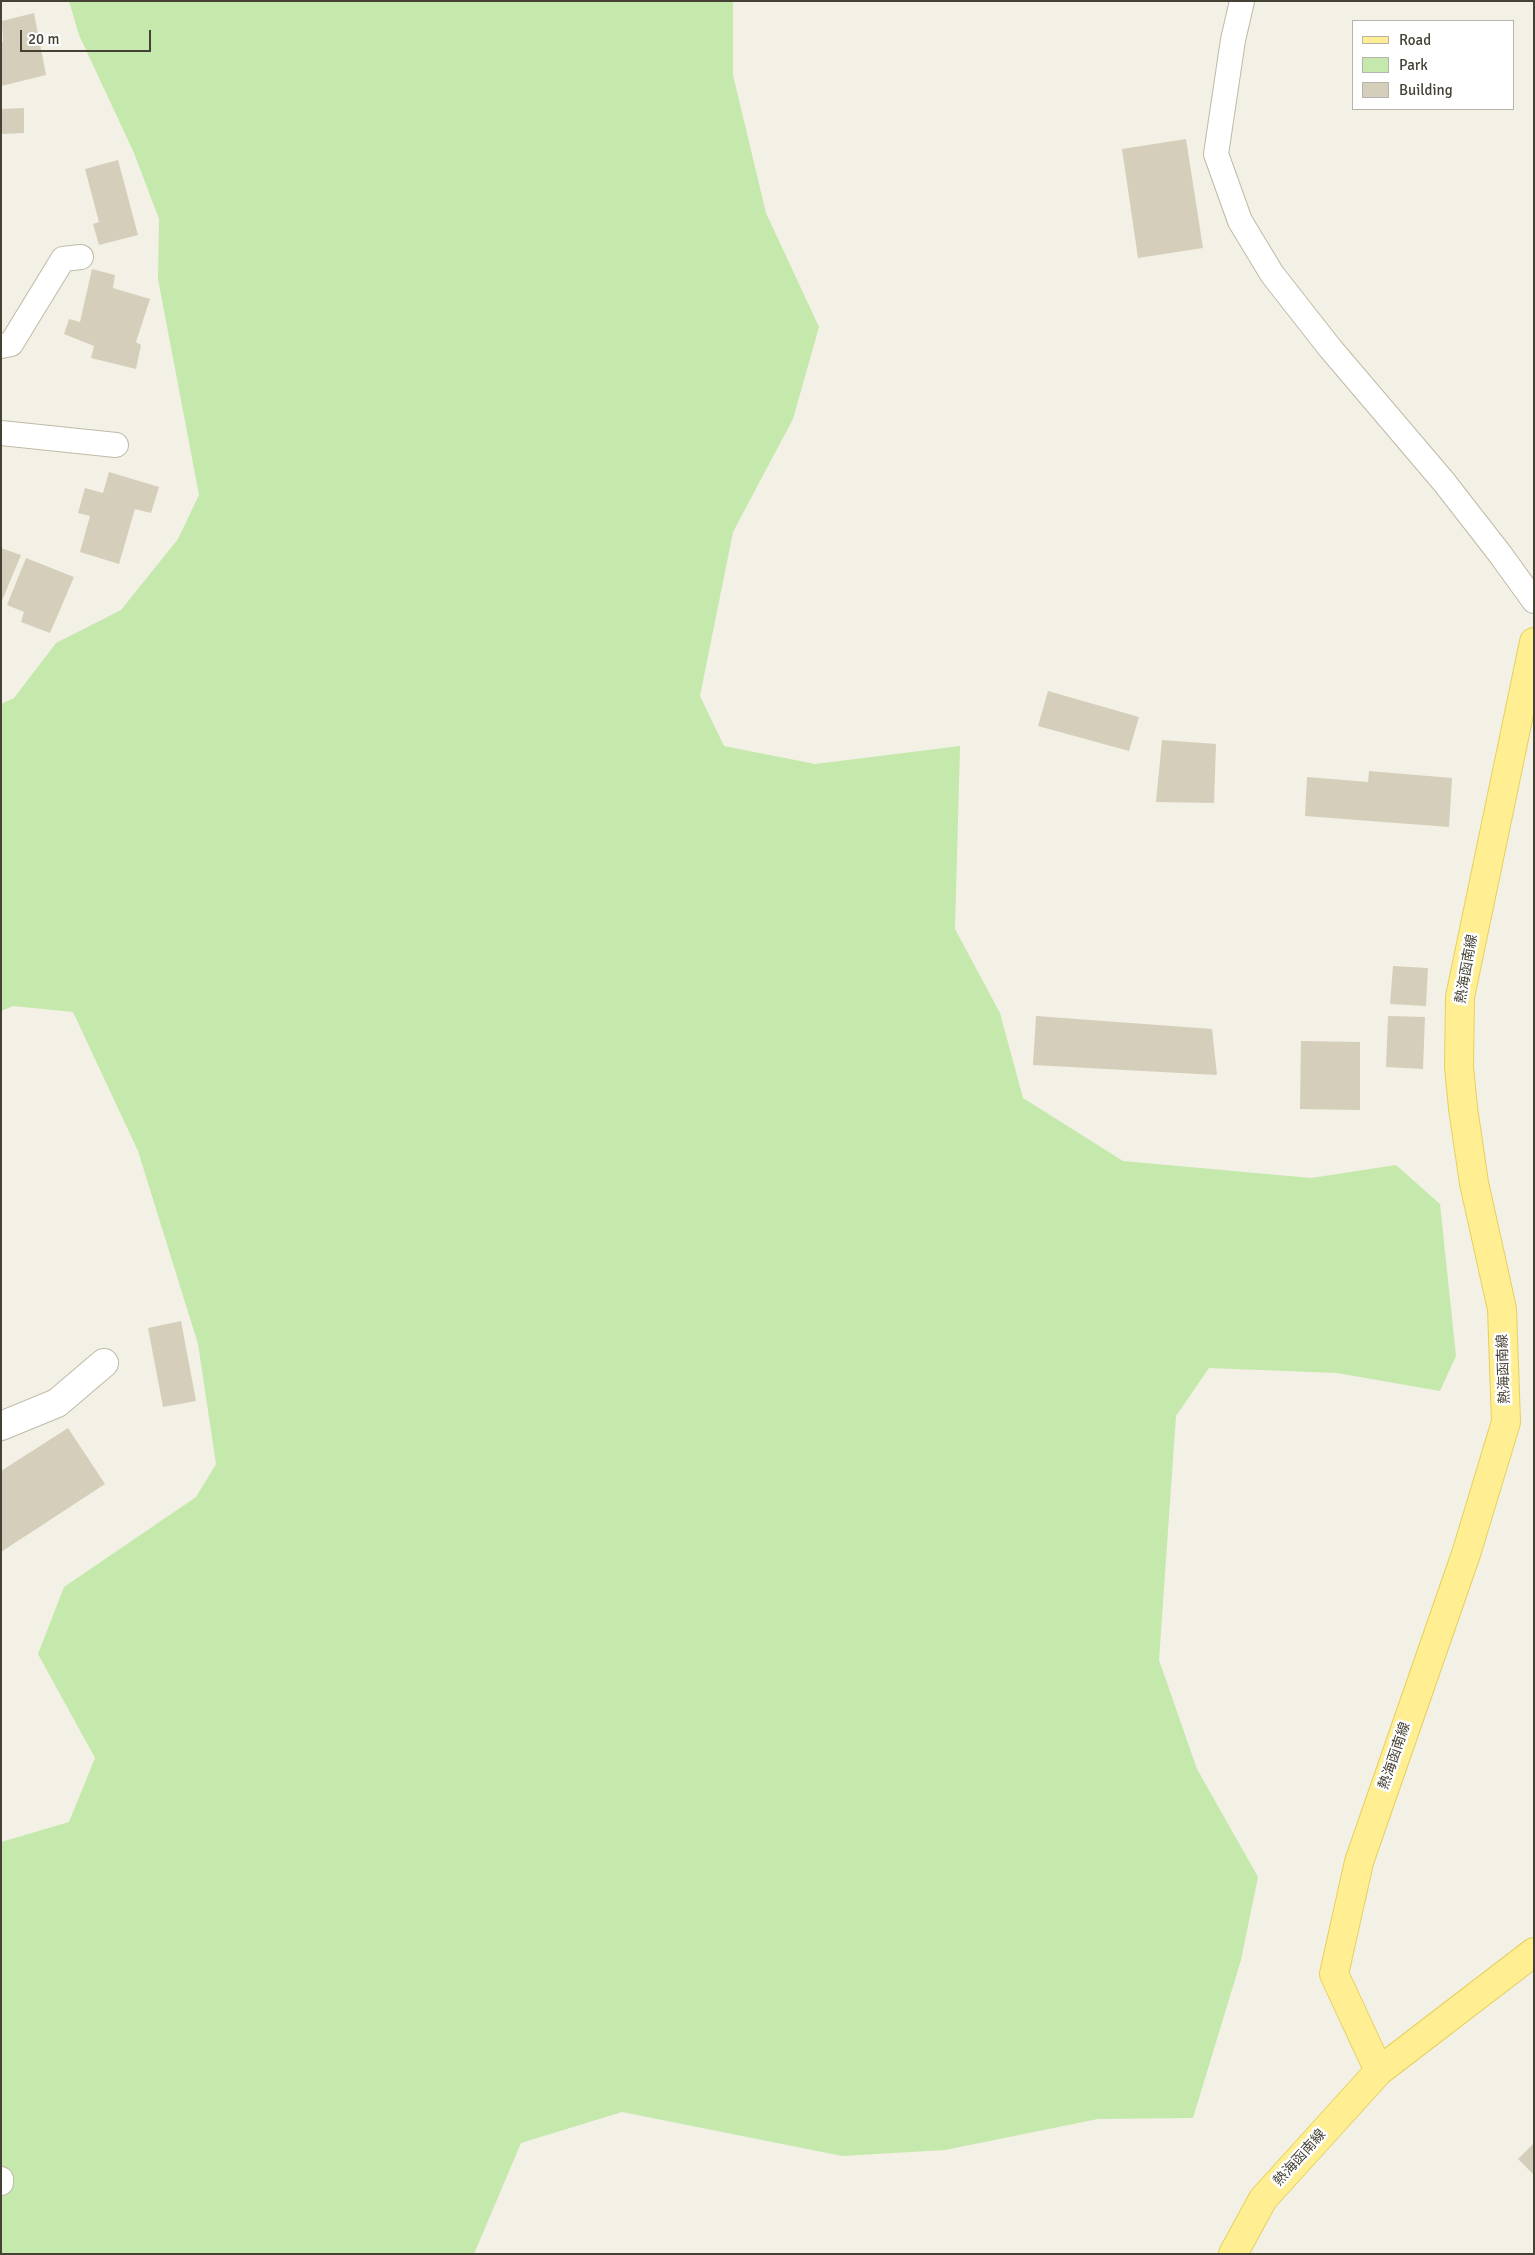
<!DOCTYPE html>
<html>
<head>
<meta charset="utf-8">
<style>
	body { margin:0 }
	#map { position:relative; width:1535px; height:2255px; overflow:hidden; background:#f3f1e5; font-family:Signika,sans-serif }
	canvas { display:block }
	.frame { position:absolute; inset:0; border:2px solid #454135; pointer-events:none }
	.legend { position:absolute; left:1352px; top:20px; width:162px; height:90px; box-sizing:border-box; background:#fff; border:1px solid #b5b3ae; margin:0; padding:6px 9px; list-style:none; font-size:15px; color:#454135 }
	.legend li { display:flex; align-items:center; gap:10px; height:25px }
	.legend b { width:25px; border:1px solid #b5b3ae }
	.scale { position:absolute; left:20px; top:30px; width:131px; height:22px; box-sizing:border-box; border:2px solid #454135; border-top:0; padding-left:6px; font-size:15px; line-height:18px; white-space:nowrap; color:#454135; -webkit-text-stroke:4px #fff; paint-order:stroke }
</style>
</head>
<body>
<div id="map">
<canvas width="1535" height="2255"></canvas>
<div class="frame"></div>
<ul class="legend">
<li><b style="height:6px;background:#ffef92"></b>Road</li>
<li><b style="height:14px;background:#c5e8ad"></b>Park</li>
<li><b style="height:14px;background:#d5ceba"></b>Building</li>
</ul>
<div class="scale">20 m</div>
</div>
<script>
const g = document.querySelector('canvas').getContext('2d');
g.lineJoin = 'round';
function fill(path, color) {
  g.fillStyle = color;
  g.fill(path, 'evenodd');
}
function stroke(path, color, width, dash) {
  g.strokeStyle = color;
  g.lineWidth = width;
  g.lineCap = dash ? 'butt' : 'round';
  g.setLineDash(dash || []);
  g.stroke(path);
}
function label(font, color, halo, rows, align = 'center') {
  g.font = font + ' Signika,"Noto Sans JP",sans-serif';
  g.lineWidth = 5;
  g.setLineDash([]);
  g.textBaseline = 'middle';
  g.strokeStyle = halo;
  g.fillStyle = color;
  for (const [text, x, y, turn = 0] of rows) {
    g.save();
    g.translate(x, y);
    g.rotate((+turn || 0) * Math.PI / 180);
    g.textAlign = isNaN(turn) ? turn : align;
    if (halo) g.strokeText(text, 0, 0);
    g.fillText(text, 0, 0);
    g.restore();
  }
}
const green = new Path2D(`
	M 69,1 L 733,1 L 733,75 L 766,213 L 819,327 L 793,419 L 733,532 L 700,696 L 724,746 L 815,764 L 960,746 L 955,929 L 1000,1013 L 1023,1098 L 1123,1161 L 1311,1178 L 1396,1165 L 1440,1204 L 1456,1356 L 1440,1391 L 1337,1373 L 1209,1368 L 1176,1416 L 1159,1660 L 1197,1769 L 1258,1877 L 1241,1960 L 1193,2118 L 1098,2119 L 945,2150 L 842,2156 L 622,2112 L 521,2143 L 474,2254 L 1,2254 L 1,1842 L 69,1822 L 95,1758 L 38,1654 L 64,1587 L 196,1497 L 216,1464 L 198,1344 L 138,1151 L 73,1012 L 13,1006 L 1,1011 L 1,704 L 14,698 L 56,643 L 121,610 L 178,539 L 199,495 L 158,279 L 159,219 L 134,153 L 79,35 Z`);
const building = new Path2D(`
	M 34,13 L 46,75 L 1,86 L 1,42 L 3,42 L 2,21 Z
	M 24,108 L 24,133 L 1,134 L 1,109 Z
	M 1186,139 L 1203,248 L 1138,258 L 1122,149 Z
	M 118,160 L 138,235 L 99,245 L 93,224 L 99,222 L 85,169 Z
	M 92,269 L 115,275 L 113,288 L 150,299 L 136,342 L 141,345 L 136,369 L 91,358 L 94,346 L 64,334 L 69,319 L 80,322 Z
	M 109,472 L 159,487 L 151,513 L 135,509 L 119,564 L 80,552 L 90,516 L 78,513 L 85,488 L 103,493 Z
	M 1,548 L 21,555 L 1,603 Z
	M 26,558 L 74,577 L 50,633 L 21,622 L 24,612 L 7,605 Z
	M 1048,691 L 1139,717 L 1129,751 L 1038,726 Z
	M 1162,740 L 1216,744 L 1214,803 L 1156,802 Z
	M 1369,771 L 1452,778 L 1449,827 L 1305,816 L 1307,777 L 1368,782 Z
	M 1393,966 L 1428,968 L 1426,1006 L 1390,1004 Z
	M 1036,1016 L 1212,1029 L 1217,1075 L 1033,1065 Z
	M 1388,1016 L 1425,1017 L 1423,1069 L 1386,1067 Z
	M 1301,1041 L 1360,1042 L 1360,1110 L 1300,1109 Z
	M 181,1321 L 196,1401 L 163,1407 L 148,1328 Z
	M 68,1428 L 105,1484 L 1,1552 L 1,1471 Z
	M 1534,2143 L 1534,2175 L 1518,2159 Z`);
const service = new Path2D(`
	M 1242,1 L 1233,40 L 1216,154 L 1240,221 L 1272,274 L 1330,348 L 1444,482 L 1500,554 L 1534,601
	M 1,346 L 11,344 L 63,259 L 81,257
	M 1,433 L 116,445
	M 1,2179 L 1,2183`);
const minor = new Path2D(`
	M 1,1426 L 57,1403 L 104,1363`);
const primary = new Path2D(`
	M 1379,2071 L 1334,1974 L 1359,1862 L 1466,1554 L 1506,1422 L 1502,1309 L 1474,1183 L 1463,1108 L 1459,1067 L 1460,997 L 1534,642
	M 1233,2254 L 1263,2199 L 1379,2071 L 1534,1952`);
const streetNames = [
	["熱海函南線",1467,969,-80],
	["熱海函南線",1504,1369,-92],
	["熱海函南線",1395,1756,-71],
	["熱海函南線",1300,2158,-48]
];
fill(green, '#c5e8ad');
fill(building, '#d5ceba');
stroke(service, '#bebaa7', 26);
stroke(minor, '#bebaa7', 30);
stroke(primary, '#e5d061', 30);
stroke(service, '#fff', 24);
stroke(minor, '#fff', 28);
stroke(primary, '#ffef92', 28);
label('14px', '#454135', '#fff', streetNames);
</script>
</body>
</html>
